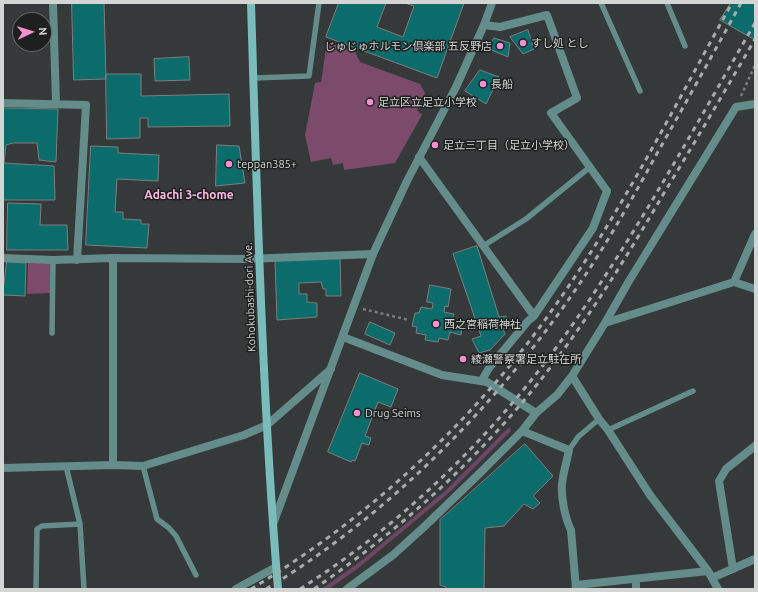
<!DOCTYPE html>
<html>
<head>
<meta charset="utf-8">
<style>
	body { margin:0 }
	#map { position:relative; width:758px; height:592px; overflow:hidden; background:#353939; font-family:Ubuntu,sans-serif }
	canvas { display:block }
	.frame { position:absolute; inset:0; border:4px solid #d3d5d5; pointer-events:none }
	.north { position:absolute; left:12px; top:12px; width:40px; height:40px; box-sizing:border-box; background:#1e201f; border:1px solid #666868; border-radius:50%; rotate:86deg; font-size:11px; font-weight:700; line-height:16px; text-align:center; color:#d3d5d5 }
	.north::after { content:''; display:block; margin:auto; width:14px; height:18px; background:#f591d2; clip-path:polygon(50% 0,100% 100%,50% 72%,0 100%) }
</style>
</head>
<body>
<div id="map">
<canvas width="758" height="592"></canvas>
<div class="frame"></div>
<div class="north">N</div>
</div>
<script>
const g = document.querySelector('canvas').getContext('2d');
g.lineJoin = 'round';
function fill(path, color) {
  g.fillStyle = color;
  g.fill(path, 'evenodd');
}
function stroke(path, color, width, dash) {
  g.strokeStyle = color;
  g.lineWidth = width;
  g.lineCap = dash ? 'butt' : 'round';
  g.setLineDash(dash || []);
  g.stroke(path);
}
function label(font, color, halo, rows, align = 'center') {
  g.font = font + ' Ubuntu,"Noto Sans JP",sans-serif';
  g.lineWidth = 3;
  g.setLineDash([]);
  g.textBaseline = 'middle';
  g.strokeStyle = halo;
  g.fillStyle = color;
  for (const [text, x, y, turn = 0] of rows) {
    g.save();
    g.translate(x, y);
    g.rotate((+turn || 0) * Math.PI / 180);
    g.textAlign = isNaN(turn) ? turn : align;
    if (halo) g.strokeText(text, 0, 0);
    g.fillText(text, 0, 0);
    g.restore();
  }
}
const green = new Path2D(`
	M 327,42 L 355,52 L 360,62 L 420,84 L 425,93 L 417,110 L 422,115 L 395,163 L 344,170 L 343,163 L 333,165 L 331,158 L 311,162 L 305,135 L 315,83 L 321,82 Z
	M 51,262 L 50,293 L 27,294 L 28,263 Z`);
const stream = new Path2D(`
	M 325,589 L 359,565 L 448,491 L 509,430`);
const building = new Path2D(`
	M 72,3 L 104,3 L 106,79 L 74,80 Z
	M 339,3 L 386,3 L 377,27 L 403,37 L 414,6 L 405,3 L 464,3 L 437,78 L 326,37 Z
	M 731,3 L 755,3 L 755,40 L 720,20 Z
	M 528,30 L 534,49 L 523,54 L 510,37 Z
	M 494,38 L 510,43 L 508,57 L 489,49 Z
	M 189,57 L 190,80 L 155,81 L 154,59 Z
	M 480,70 L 499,77 L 486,104 L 465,91 Z
	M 106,74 L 141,74 L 141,96 L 229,94 L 230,126 L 148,127 L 148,118 L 140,118 L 140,138 L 107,139 Z
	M 3,108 L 58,109 L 56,162 L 39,160 L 37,143 L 13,143 L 6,145 L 4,163 L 54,166 L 55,200 L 3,200 Z
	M 217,145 L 239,146 L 245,183 L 216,186 Z
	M 91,146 L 118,147 L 118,153 L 159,155 L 158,181 L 117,179 L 115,212 L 123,212 L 123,219 L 141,220 L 141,224 L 149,224 L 147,248 L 86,245 Z
	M 8,203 L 41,204 L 40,225 L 67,225 L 68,250 L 7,250 Z
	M 477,246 L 499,317 L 506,316 L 508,327 L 503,329 L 505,334 L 490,350 L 479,353 L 472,339 L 481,336 L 453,254 Z
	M 340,258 L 341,296 L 326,296 L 326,289 L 323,289 L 321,282 L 299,283 L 299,294 L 307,294 L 307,302 L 317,303 L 317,317 L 277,320 L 275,261 Z
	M 7,262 L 26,263 L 25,296 L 3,295 Z
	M 430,285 L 451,289 L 448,307 L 445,306 L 444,312 L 454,314 L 452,320 L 463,323 L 461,335 L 450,332 L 448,340 L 439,338 L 438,342 L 425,340 L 426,335 L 416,333 L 417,327 L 412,326 L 415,313 L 419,313 L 421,307 L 432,309 L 433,303 L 427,302 Z
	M 370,322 L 395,333 L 390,345 L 365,334 Z
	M 360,373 L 398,389 L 391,407 L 378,402 L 365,436 L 371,438 L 369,445 L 362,443 L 355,461 L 352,460 L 351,462 L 328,452 Z
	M 525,444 L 553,476 L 533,496 L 540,503 L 533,509 L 524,504 L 504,526 L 485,528 L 484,589 L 446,589 L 446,587 L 440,585 L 440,520 Z`);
const path = new Path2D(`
	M 741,96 L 755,65
	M 363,309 L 409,320`);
const service = new Path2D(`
	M 601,3 L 640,91
	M 667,3 L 685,46
	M 254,78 L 309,76 L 319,3
	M 483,246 L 526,219 L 590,167
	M 52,333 L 53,260
	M 608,430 L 693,391
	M 569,450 L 578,437 L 599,419
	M 66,466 L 80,524 L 84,589
	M 143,466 L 157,519 L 169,528 L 176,536 L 196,575
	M 36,589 L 37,529 L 42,526 L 80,524`);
const minor = new Path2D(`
	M 53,3 L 56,104
	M 3,103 L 86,105 L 77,260
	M 419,157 L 534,316
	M 3,258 L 53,260 L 113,258 L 247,259 L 373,254
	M 734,282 L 755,234
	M 605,323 L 734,282 L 755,289
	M 343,337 L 442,375 L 487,382 L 536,413
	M 572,376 L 599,419 L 608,430 L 650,495 L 708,571 L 718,589
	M 482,380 L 489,368 L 528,321 L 534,316 L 593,228 L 607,191 L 551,113 L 577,98 L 547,15 L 500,27 L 484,25
	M 522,431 L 569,450 C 567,461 563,473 562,484 C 561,498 565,518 571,530 L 576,589
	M 113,465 L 113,258
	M 3,468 L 113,465 L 143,466 L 244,435 L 267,425 L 331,369
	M 733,569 L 719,481 L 726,469 L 755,446
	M 712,578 L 755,559
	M 576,585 L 708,571
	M 236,589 L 276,567
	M 347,589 L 393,555 L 424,527 L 481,472 L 522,431 L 536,413 L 557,395 L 572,376 L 605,323 L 629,281 L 736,107 L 755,104
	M 636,589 L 636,579`);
const tertiary = new Path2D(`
	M 273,524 L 373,254 L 407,181 L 456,87 L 484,25 L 492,3`);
const secondary = new Path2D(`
	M 251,3 C 257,198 262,394 278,589`);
const rail = new Path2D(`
	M 251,589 C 367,519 472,423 550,313 C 620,215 674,107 732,3
	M 266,589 C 390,514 497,405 578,286 C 606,245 631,201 655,157 C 684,106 713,54 741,3
	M 300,589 C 401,525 491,438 561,341 C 633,240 693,130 755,23
	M 314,589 C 397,532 472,465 535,387 C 584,326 625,260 664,193 C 695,142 725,91 755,39`);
const markers = [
	[523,43,4,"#f591d2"],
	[500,46,4,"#f591d2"],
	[483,84,4,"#f591d2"],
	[370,102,4,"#f591d2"],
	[435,145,4,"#f591d2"],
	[229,164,4,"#f591d2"],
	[436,324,4,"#f591d2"],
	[463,359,4,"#f591d2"],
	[357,413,4,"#f591d2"]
];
const poiNames = [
	["すし処 とし",531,43],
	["じゅじゅホルモン倶楽部 五反野店",492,46,"right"],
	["長船",491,84],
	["足立区立足立小学校",378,102],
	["足立三丁目（足立小学校）",443,145],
	["teppan385+",237,164],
	["西之宮稲荷神社",444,324],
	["綾瀬警察署足立駐在所",471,359],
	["Drug Seims",365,413]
];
const streetNames = [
	["Kohokubashi-dori Ave.",250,297,-92]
];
const neighbourhoodNames = [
	["Adachi 3-chome",189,195]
];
fill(green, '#7c4b6b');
stroke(stream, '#6d4663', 4);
fill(building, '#0c6c6b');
stroke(building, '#7b7f7f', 1);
stroke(path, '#7a7d7d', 2.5, [3, 3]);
stroke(service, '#648c8b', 5.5);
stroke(minor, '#648c8b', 8);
stroke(tertiary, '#648c8b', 8);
stroke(secondary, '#7abcbb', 8);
stroke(rail, '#a8abab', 3, [5, 5]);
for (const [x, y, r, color] of markers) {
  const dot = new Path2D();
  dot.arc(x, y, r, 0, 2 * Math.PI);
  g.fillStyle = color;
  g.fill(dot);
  stroke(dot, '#1e201f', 1.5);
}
label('11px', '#d3d5d5', '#1e201f', poiNames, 'left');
label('11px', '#d3d5d5', '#1e201f', streetNames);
label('bold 12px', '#fdb6e3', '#1e201f', neighbourhoodNames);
</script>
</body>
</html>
